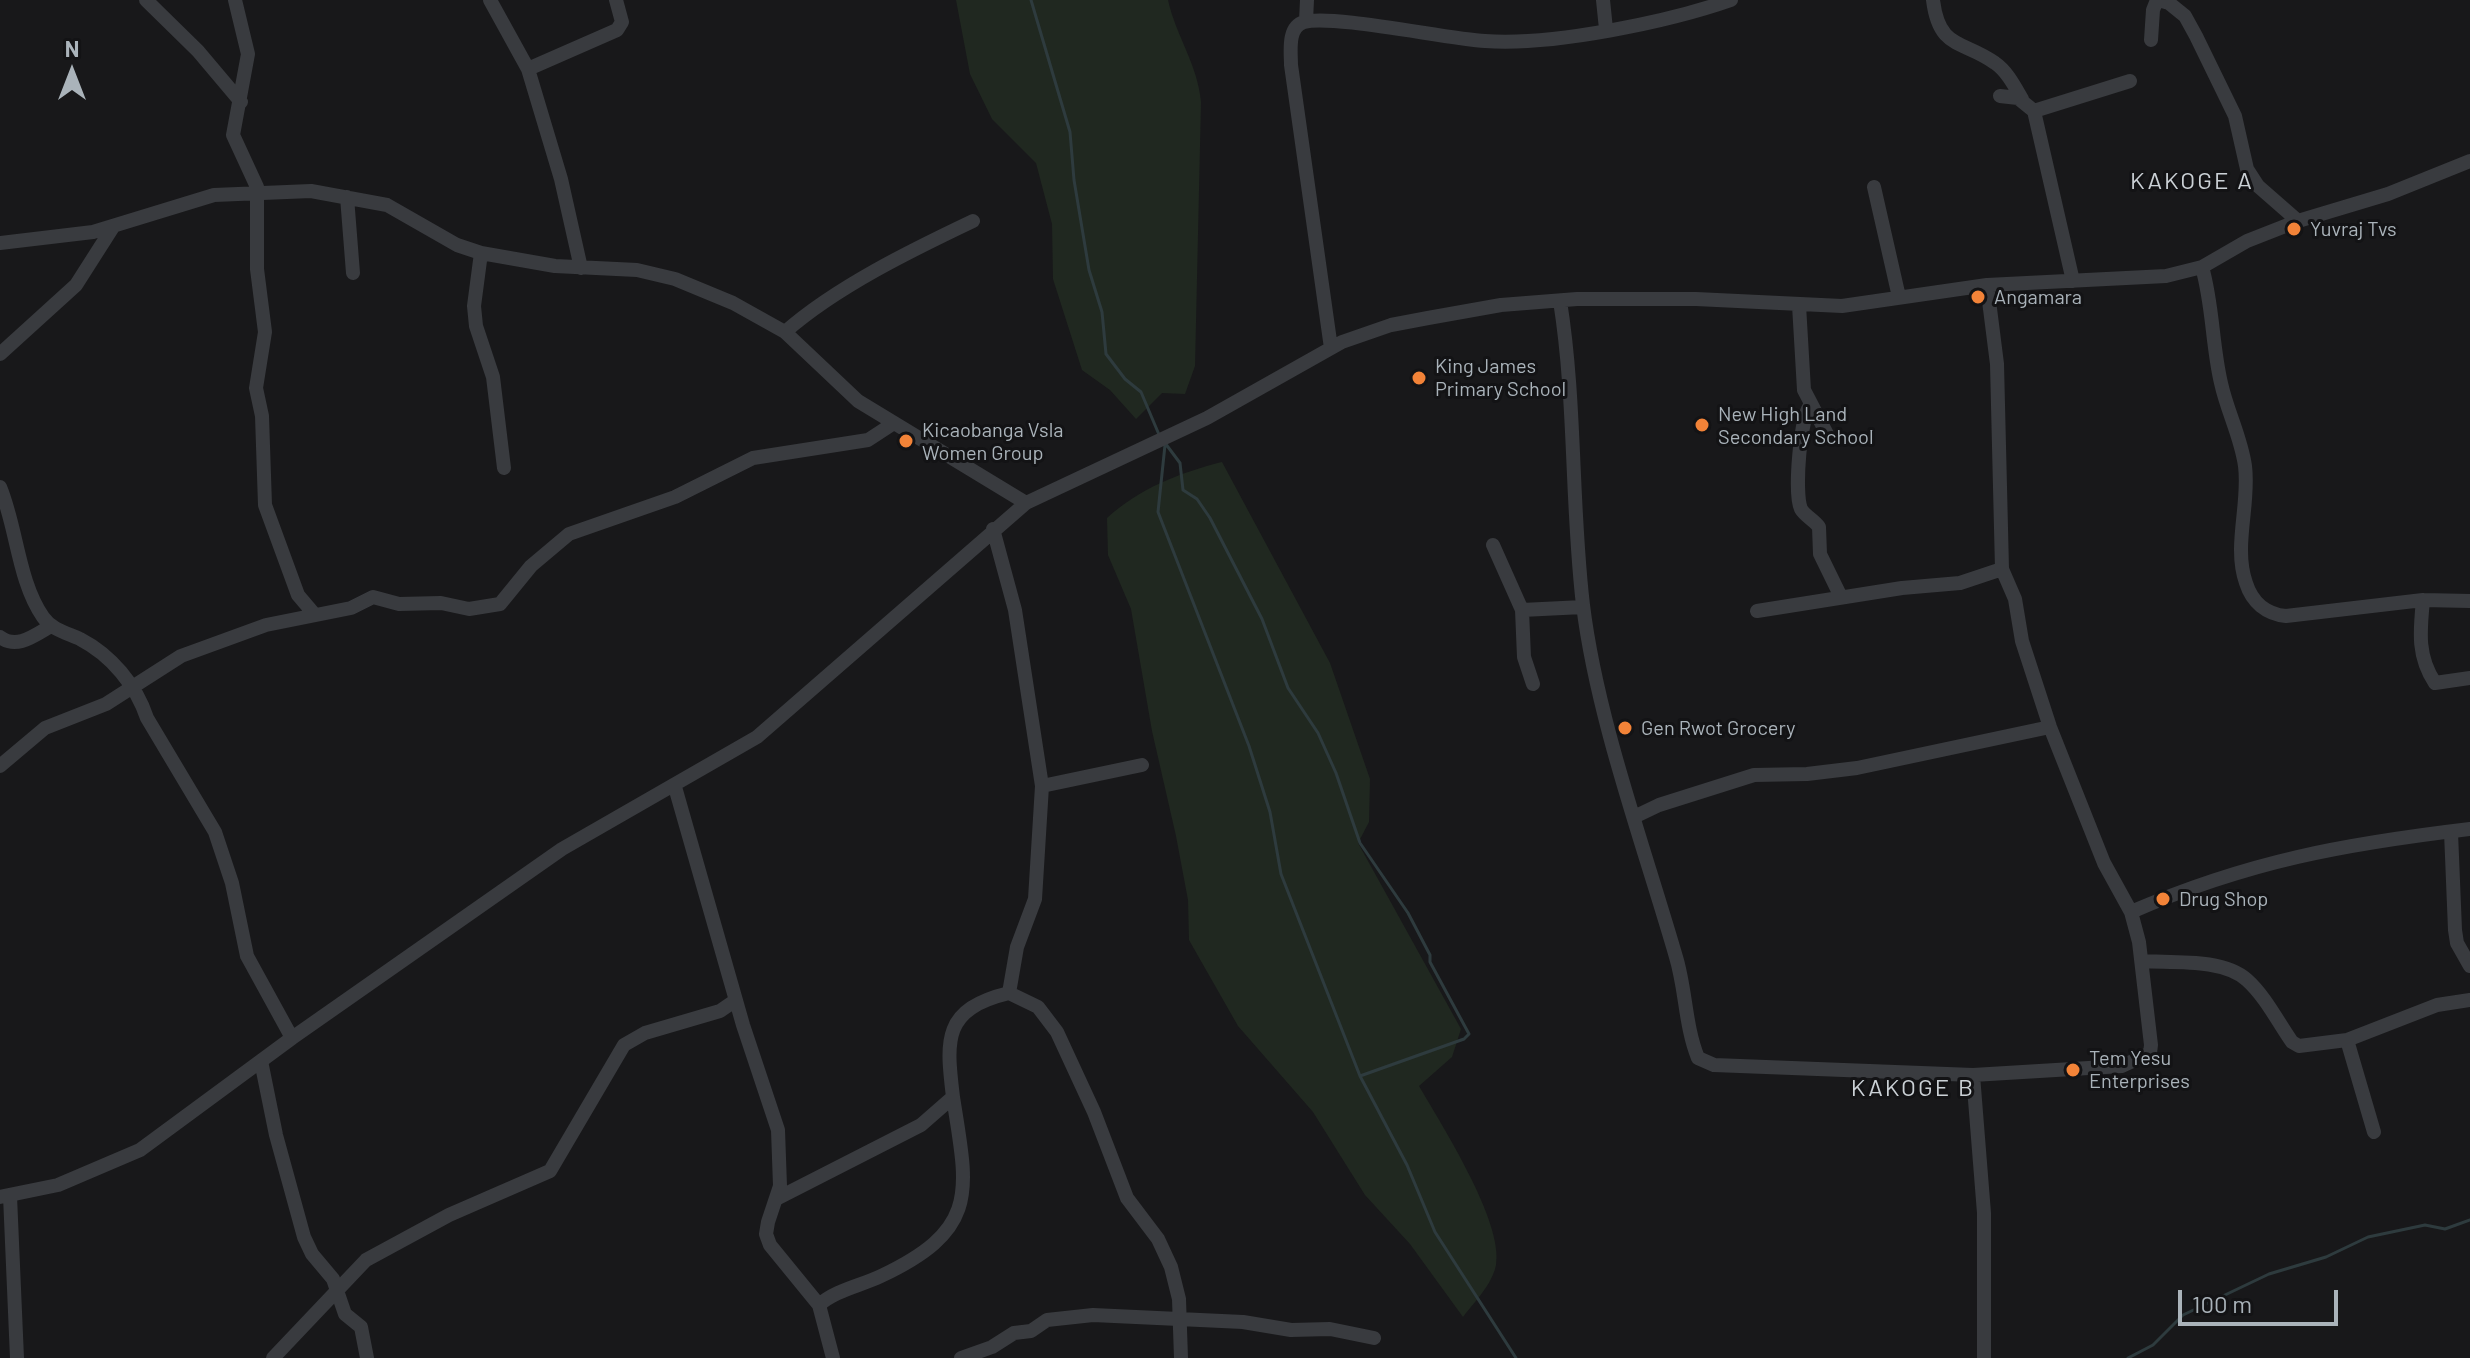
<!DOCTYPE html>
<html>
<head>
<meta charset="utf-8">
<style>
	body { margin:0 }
	#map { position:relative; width:2470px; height:1358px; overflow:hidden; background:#18181a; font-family:Barlow,sans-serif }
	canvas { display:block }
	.north { position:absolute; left:32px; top:32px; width:80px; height:80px; -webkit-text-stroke:6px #131315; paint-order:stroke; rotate:0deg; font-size:22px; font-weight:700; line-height:32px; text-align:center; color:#aab3ba }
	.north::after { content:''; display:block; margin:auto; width:28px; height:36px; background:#aab3ba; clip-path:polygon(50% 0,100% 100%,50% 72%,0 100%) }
	.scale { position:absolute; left:2178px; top:1290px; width:160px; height:36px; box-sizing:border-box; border:4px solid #aab3ba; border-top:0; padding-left:10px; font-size:24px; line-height:28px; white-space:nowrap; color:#aab3ba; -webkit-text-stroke:6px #131315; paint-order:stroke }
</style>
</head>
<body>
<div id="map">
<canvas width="2470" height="1358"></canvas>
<div class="north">N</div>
<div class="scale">100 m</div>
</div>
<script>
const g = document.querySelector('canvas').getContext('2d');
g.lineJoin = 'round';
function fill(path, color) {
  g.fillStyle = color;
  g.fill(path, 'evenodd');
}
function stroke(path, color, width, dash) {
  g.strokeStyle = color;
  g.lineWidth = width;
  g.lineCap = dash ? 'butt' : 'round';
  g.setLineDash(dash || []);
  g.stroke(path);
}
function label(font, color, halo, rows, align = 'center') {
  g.font = font + ' Barlow,sans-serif';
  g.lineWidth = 6;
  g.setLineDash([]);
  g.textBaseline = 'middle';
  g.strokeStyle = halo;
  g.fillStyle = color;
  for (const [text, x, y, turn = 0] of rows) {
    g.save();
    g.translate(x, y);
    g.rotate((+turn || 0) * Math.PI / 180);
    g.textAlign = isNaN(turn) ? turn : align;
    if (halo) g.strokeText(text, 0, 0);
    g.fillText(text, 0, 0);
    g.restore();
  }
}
const green = new Path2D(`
	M 956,0 L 1168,0 C 1176,36 1198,65 1201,102 L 1195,366 L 1185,394 L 1162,393 L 1136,419 L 1110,390 L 1082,370 L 1053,279 L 1052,224 L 1036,163 L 992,119 L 970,74 Z
	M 1222,462 L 1330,663 L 1370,779 L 1369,822 L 1358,843 L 1461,1029 L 1452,1057 L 1419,1086 C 1441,1124 1504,1222 1496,1265 C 1492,1285 1475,1301 1463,1317 L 1410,1244 L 1365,1195 L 1313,1112 L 1238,1026 L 1189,940 L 1188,900 L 1176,836 L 1152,731 L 1131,609 L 1108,555 L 1107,518 C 1140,488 1179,473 1222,462 Z`);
const stream = new Path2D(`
	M 1031,0 L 1070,132 L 1074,180 L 1089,270 L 1102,312 L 1106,354 L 1125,379 L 1141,392 L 1160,437
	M 1165,443 L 1180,463 L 1183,490 L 1197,499 L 1210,518 L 1262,619 L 1288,688 L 1318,733 L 1336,773 L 1360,843 L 1408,913 L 1430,955 L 1430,962 L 1469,1034 L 1464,1039 L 1360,1076 L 1407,1165 L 1435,1232 L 1516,1358
	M 1165,445 L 1158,512 L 1249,746 L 1270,812 L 1281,874 L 1360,1076
	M 2128,1358 L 2153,1345 L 2183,1315 L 2269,1274 L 2326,1257 L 2368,1237 L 2425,1225 L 2445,1229 L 2470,1220`);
const minor = new Path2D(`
	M 146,0 L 198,51 L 241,102
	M 235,0 L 248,54 L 233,135 L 257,187 L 257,269 L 265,332 L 256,388 L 262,416 L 265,505 L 298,595 L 315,615
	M 490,0 L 528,69 L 561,179 L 581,268
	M 1603,0 L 1606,29
	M 1933,0 C 1939,50 1963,40 1995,63 C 2007,71 2015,87 2022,99
	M 2159,0 L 2169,3 L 2185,16 L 2196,36 L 2235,116 L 2247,169 L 2258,186 L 2298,221
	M 1306,21 L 1307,0
	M 2151,40 L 2153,10 L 2157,0
	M 528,69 L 617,30 L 622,22 L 616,0
	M 2000,96 L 2018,98 L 2034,111 L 2073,281
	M 2034,111 L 2130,81
	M 1874,187 L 1899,297
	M 347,197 L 353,273
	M 0,243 L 93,232 L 214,195 L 311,191 L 387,205 L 457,245 L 481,253 L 555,266 L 637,270 L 675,279 L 733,303 L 785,332 L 858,401 L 1026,503
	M 481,253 L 474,306 L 476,326 L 493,377 L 504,468
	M 2202,267 C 2213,305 2212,345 2221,383 C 2227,411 2241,437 2245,466 C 2250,504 2233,546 2246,583 C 2252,602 2266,614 2286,616 L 2423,600 L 2470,601
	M 1987,285 L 1997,364 L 2002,569 L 2015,599 L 2022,641 L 2050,727 L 2104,863 L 2131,912
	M 1560,301 C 1576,401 1571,504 1583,605 C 1597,719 1644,846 1676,957 C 1686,990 1685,1026 1698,1058 L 1714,1065 L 1973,1075 L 2122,1066 L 2150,1053 L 2151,1045 L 2139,942 L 2131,912 C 2249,861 2344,844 2470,829
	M 1799,305 L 1804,390 L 1828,436
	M 785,332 C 836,287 912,250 973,221
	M 1331,348 L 1291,65 C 1291,52 1287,27 1304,22 C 1331,14 1448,39 1485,41 C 1552,46 1668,22 1731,0
	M 0,354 L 76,285 L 113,227
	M 1811,404 C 1800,416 1794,493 1801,509 C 1805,516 1814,520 1819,527 L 1820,554 L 1841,597
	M 0,487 C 17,528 18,581 43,617 C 52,630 67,633 80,639 C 111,655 136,685 147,718 L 215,832 L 232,883 L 247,956 L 292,1038
	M 993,529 L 1015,610 L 1042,786 L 1035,899 L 1017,947 L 1009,993 L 1038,1007 L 1057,1032 L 1094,1112 L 1127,1198 L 1158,1239 L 1171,1267 L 1179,1299 L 1181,1358
	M 1493,545 L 1522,610 L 1583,607
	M 2423,600 C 2420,631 2417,656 2435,683 L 2470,678
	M 1522,610 L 1524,657 L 1533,684
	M 1757,611 L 1902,588 L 1960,583 L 2002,569
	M 0,637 C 17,650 35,635 51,626
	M 0,766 L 45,728 L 106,704 L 181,656 L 266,625 L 351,608 L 373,597 L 399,604 L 441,603 L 469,609 L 500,604 L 531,566 L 569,534 L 675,497 L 753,458 L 868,440 L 894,423
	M 1042,786 L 1142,765
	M 675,787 L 743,1025 L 778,1130 L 780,1186 L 768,1222 L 766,1234 L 770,1245 L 819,1305 L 833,1358
	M 1636,816 L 1659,805 L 1754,775 L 1807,774 L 1857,768 L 2050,727
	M 2451,832 L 2455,930 L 2457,943 L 2470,966
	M 2142,961 C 2172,963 2223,958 2247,980 C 2265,996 2278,1022 2292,1042 L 2299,1046 L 2347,1040 L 2437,1005 L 2470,1000
	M 2347,1040 L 2374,1132
	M 261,1061 L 276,1135 L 304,1237 L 312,1254 L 333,1279 L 345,1314 L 361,1327 L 367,1358
	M 1973,1075 L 1984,1213 L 1984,1358
	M 10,1196 L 17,1358
	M 0,1197 L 58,1185 L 140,1150 L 292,1038 L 562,849 L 757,737 L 1026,503 L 1207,418 L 1342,342 L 1391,325 L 1428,318 L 1501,305 L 1577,299 L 1696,299 L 1842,306 L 1987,285 L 2166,276 L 2202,267 L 2247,241 L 2298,221 L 2388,194 L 2470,161
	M 776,1199 L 921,1125 L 953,1097 C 946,1039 943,1009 1009,993
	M 819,1305 C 836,1290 860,1286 881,1276 C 980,1229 968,1192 953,1097
	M 273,1358 L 366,1260 L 449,1215 L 550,1171 L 624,1045 L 645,1033 L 720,1011 L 736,1000
	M 961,1358 L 992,1347 L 1014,1333 L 1031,1331 L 1047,1320 L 1093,1315 L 1243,1322 L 1291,1330 L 1330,1329 L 1374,1338`);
const markers = [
	[2294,229,8,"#f28338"],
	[1978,297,8,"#f28338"],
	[1419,378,8,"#f28338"],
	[1702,425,8,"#f28338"],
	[906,441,8,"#f28338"],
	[1625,728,8,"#f28338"],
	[2163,899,8,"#f28338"],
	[2073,1070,8,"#f28338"]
];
const poiNames = [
	["Yuvraj Tvs",2310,229],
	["Angamara",1994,297],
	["King James",1435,366],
	["Primary School",1435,389],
	["New High Land",1718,414],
	["Secondary School",1718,437],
	["Kicaobanga Vsla",922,430],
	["Women Group",922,453],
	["Gen Rwot Grocery",1641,728],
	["Drug Shop",2179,899],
	["Tem Yesu",2089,1058],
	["Enterprises",2089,1081]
];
const quarterNames = [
	["KAKOGE A",2192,181],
	["KAKOGE B",1913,1088]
];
fill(green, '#202820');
stroke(stream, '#2e3b3e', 3);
stroke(minor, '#393b3f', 14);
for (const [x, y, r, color] of markers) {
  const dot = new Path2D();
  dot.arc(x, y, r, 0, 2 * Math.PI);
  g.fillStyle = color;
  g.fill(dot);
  stroke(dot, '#131315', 3);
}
label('20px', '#aab3ba', '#131315', poiNames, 'left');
g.letterSpacing = '2px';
label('24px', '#cbd1d6', '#131315', quarterNames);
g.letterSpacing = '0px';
</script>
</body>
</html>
